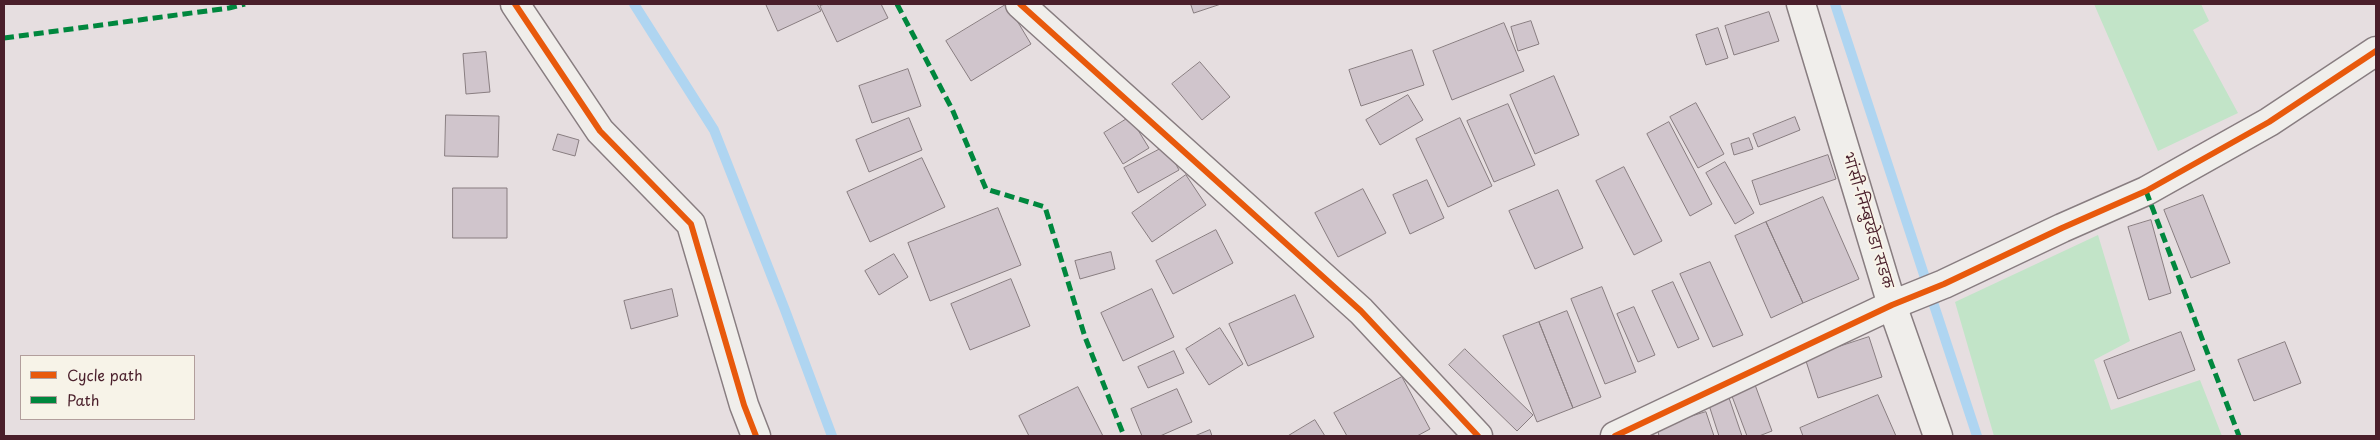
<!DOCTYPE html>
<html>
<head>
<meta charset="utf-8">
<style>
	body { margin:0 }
	#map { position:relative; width:2380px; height:440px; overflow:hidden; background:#e6dee0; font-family:"Playpen Sans",sans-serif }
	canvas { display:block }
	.frame { position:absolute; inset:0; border:5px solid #4a1f2b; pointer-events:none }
	.legend { position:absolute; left:20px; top:355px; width:175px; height:65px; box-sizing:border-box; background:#f7f3e8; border:1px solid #b29e9c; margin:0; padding:6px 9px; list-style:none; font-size:15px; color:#4a1f2b }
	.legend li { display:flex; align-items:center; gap:10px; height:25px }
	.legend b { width:25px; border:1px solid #b29e9c }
</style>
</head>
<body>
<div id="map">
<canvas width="2380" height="440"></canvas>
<div class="frame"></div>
<ul class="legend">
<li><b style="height:6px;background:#e8590c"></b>Cycle path</li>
<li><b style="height:6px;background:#00873e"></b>Path</li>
</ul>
</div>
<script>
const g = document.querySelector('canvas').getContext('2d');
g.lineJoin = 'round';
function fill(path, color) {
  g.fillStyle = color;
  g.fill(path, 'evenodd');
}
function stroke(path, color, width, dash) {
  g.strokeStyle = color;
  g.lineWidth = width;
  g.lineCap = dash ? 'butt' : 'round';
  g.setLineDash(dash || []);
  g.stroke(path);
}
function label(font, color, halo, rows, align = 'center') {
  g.font = font + ' "Playpen Sans","Playpen Sans Deva",sans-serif';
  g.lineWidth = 4;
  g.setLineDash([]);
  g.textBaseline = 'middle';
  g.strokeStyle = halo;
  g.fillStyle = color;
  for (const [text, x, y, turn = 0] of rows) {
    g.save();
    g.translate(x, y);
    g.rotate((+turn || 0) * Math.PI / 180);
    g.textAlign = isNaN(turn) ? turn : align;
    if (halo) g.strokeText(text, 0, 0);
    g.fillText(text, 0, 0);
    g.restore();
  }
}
const green = new Path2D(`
	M 2094,4 L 2201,4 L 2209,21 L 2193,30 L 2238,113 L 2158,151 Z
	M 2098,235 L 2130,341 L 2094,360 L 2111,410 L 2200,380 L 2222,436 L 1994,436 L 1955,302 Z`);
const stream = new Path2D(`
	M 634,4 L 714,130 L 785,310 L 832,436
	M 1835,4 L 1977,436`);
const building = new Path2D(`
	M 766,4 L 817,4 L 821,11 L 778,31 Z
	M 825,4 L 881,4 L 888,18 L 837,42 L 820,6 Z
	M 1007,4 L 1031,44 L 971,81 L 946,41 Z
	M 1191,4 L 1221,4 L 1194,13 Z
	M 1769,12 L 1779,41 L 1734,55 L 1725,26 Z
	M 1531,21 L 1539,44 L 1518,51 L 1511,27 Z
	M 1504,23 L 1524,71 L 1452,100 L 1433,51 Z
	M 1718,28 L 1728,58 L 1706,65 L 1696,35 Z
	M 1412,50 L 1424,85 L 1361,106 L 1349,70 Z
	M 486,52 L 490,92 L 466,94 L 463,54 Z
	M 1200,62 L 1230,97 L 1202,120 L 1172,84 Z
	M 908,69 L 921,106 L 872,123 L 859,86 Z
	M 1554,76 L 1579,135 L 1535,154 L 1510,95 Z
	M 1408,95 L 1423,120 L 1380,145 L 1366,120 Z
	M 1696,103 L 1724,154 L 1698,168 L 1670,117 Z
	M 1508,104 L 1535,165 L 1494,182 L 1467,121 Z
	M 446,115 L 499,116 L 498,157 L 445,156 Z
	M 1130,117 L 1149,148 L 1123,164 L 1104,133 Z
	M 1795,117 L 1800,130 L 1758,147 L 1753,134 Z
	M 909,118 L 922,150 L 869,172 L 856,140 Z
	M 1460,118 L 1492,186 L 1448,207 L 1416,139 Z
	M 1669,122 L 1712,204 L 1690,216 L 1647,134 Z
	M 558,134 L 579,140 L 575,156 L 553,150 Z
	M 1749,138 L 1753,149 L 1734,155 L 1731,144 Z
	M 1166,146 L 1179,170 L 1138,193 L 1124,168 Z
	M 1828,155 L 1836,179 L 1760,205 L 1752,181 Z
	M 922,158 L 945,207 L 870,242 L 847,192 Z
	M 1725,162 L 1754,213 L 1735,224 L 1706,173 Z
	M 1624,167 L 1662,241 L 1634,255 L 1596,181 Z
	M 1186,175 L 1206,205 L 1152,242 L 1132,213 Z
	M 1427,180 L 1444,218 L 1410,234 L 1393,195 Z
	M 453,188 L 507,188 L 507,238 L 453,238 Z
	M 1363,189 L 1386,233 L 1338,257 L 1315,213 Z
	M 1558,190 L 1583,248 L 1535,269 L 1509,211 Z
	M 2203,195 L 2230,263 L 2191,278 L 2164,210 Z
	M 1823,197 L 1859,279 L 1803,303 L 1766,222 Z
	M 998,208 L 1021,265 L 930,301 L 908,243 Z
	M 2151,220 L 2171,293 L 2149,300 L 2128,227 Z
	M 1766,222 L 1803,303 L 1771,318 L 1735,236 Z
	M 1216,230 L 1233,263 L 1173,294 L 1156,261 Z
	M 1111,252 L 1115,269 L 1080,279 L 1075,261 Z
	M 894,254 L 908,277 L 879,295 L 865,271 Z
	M 1710,262 L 1743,335 L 1713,347 L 1680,274 Z
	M 1011,279 L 1030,326 L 970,350 L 951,304 Z
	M 1673,282 L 1699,339 L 1678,348 L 1652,291 Z
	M 1602,287 L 1636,372 L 1605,384 L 1571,299 Z
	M 672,289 L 678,316 L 631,329 L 624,301 Z
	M 1152,289 L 1174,337 L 1123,361 L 1101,313 Z
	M 1295,295 L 1314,337 L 1248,366 L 1229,324 Z
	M 1634,307 L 1655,355 L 1638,362 L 1617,314 Z
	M 1567,311 L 1601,397 L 1573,408 L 1539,322 Z
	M 1539,322 L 1573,408 L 1537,422 L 1503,336 Z
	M 1220,328 L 1243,364 L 1209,385 L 1186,349 Z
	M 2181,332 L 2195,370 L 2118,399 L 2104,361 Z
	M 1869,337 L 1882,377 L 1818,398 L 1805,358 Z
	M 2285,342 L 2301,383 L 2254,401 L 2238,360 Z
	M 1465,349 L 1533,415 L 1517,431 L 1449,365 Z
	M 1174,351 L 1184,373 L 1148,388 L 1138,367 Z
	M 1402,377 L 1430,429 L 1417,436 L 1347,436 L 1334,413 Z
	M 1754,382 L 1772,431 L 1759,436 L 1747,436 L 1730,391 Z
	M 1078,387 L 1103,436 L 1029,436 L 1019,416 Z
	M 1177,389 L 1192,422 L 1160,436 L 1142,436 L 1131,409 Z
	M 1727,392 L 1742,436 L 1719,436 L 1707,399 Z
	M 1878,395 L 1896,436 L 1803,436 L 1800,428 Z
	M 1706,412 L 1714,436 L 1659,436 L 1657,427 Z
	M 1315,420 L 1325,436 L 1288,436 Z
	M 1210,430 L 1212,436 L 1195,436 Z`);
const minor = new Path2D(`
	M 515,4 L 600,131 L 691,224 L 744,405 L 756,436
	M 1020,4 L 1361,311 L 1478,436
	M 1801,4 L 1892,305 L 1938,436
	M 1615,436 L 1892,305 L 1944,284 L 2062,228 L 2146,191 L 2269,122 L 2376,51`);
const quiet = new Path2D(`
	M 897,4 L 952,109 L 986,189 L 1045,207 L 1085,337 L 1124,436
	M 4,38 L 229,8 L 245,4
	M 2146,191 L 2239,436`);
const cycleway = new Path2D(`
	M 515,4 L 600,131 L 691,224 L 744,405 L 756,436
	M 1020,4 L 1361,311 L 1478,436
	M 1615,436 L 1892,305 L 1944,284 L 2062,228 L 2146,191 L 2269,122 L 2376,51`);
const streetNames = [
	["भांसी-निम्बुखेडा सडक",1867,221,73]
];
fill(green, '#c2e4c8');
stroke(stream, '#afd5f1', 10);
fill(building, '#d0c5cc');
stroke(building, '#887d80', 1);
stroke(minor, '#887d80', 31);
stroke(minor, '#f0eeeb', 28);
stroke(quiet, '#00873e', 5, [10, 5]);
stroke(cycleway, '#e8590c', 6);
label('14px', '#4a1f2b', '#f7f3e8', streetNames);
</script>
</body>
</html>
